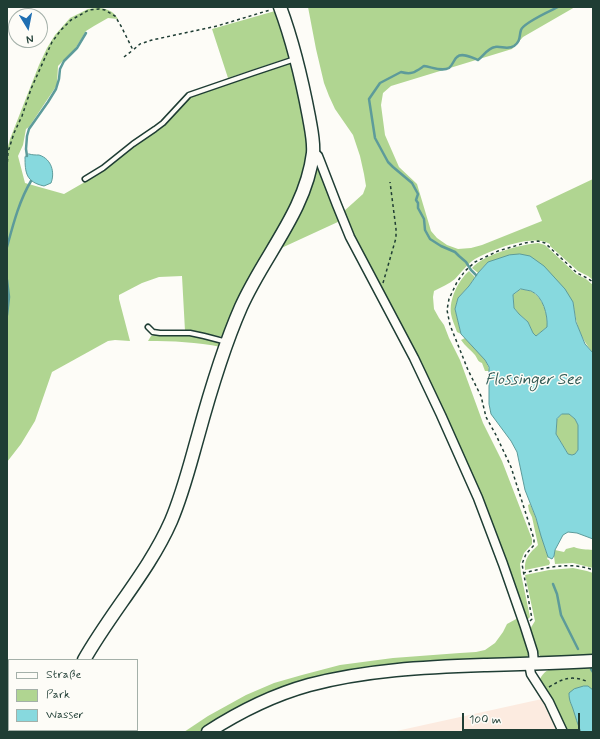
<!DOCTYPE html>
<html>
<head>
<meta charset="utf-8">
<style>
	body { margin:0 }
	#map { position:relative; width:600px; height:739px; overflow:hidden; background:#fdfcf7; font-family:Mynerve,sans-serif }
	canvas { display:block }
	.frame { position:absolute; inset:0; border:8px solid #1f3d34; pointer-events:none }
	.legend { position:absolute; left:8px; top:659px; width:130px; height:72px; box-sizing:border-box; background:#fdfcf7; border:1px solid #a4b0a9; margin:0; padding:5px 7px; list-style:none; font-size:12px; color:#1f3d34 }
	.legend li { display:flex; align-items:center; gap:8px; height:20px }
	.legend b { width:20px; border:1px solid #a4b0a9 }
	.north { position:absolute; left:8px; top:8px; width:40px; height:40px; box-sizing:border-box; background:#fdfcf7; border:1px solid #a4b0a9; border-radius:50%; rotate:170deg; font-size:11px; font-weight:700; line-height:16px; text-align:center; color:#1f3d34 }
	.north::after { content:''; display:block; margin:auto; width:14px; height:18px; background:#1f6fb2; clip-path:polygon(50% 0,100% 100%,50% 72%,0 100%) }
	.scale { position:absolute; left:462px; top:713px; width:118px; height:18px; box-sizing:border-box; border:2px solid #1f3d34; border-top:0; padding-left:5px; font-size:12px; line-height:14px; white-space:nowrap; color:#1f3d34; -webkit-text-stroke:3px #fdfcf7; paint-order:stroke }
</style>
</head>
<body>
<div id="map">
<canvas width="600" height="739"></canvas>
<div class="frame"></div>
<ul class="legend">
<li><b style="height:5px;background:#fdfcf7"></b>Straße</li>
<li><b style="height:11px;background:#b0d591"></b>Park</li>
<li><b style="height:11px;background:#87d9de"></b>Wasser</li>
</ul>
<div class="north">N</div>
<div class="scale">100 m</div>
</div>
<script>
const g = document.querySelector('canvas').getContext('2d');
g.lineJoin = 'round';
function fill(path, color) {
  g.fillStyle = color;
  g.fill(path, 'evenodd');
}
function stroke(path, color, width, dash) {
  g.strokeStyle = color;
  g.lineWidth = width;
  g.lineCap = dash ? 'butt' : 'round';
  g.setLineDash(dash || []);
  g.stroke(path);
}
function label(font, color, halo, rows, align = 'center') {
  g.font = font + ' Mynerve,sans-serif';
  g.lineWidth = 3;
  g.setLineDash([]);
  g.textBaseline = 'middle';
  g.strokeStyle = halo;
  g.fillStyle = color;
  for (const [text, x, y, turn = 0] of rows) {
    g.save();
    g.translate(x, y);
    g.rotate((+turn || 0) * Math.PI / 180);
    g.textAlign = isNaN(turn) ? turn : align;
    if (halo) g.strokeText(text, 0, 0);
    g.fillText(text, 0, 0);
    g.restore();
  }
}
const built = new Path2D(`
	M 551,697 L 567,732 L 392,732 Z`);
const green = new Path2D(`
	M 308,7 L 575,7 L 523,37 L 512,49 L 391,86 L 383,93 L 381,105 L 385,135 L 399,167 L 417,184 L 431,231 L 437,238 L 447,245 L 458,249 L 471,248 L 482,245 L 542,221 L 536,206 L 593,179 L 593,280 L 588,276 L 578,271 L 550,246 L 550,244 C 533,233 491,250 475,259 C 467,264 461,273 455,279 C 449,284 441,287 434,291 L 433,297 L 434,309 L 439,318 L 444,325 L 449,338 L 460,360 L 483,423 L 502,461 L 532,539 L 532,544 L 524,553 L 520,564 L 521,574 L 530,617 L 527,620 L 482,496 L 445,413 L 352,232 L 343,212 L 363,194 L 366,186 L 364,174 L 360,156 L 353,135 L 335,109 L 329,96 L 324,83 L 316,49 Z
	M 96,8 C 105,8 113,10 118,19 L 108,18 L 94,26 L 86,31 L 75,49 L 58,66 L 57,85 L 29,127 L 26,129 L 23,145 L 18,156 L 25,183 L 64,194 L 97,175 L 159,128 L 191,95 L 286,63 L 290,63 L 292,64 L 309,137 L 308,159 L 296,200 L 225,337 L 185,331 L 182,276 L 159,277 L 142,283 L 119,295 L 119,299 L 130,341 L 115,340 L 108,341 L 52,372 L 35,421 L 21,444 L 7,462 L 7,150 L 10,139 L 39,65 L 47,48 L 55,35 L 70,18 L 88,9 Z
	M 275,11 L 291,55 L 288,58 L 228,78 L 212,29 Z
	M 316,162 L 340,221 L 277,250 Z
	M 538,243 L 545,245 L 576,274 L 586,279 L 593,285 L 593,353 C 579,336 576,323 573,302 L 488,262 L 478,273 L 472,268 C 484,254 520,245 538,243 Z
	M 469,271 L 475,277 L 469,286 L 458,298 L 455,309 L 461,334 L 457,332 C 455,326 452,320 451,314 C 449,299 458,281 469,271 Z
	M 521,289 C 524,290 528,290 530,291 C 543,296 548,315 547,327 L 536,336 L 533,333 L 528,322 L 519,314 L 514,308 L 513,295 Z
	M 158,334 C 178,334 204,334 222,343 L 221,347 C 197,342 173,341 148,341 L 151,336 Z
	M 465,338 C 472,346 489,360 489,371 L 485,371 L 482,363 C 477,361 478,359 475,355 C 471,350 465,346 461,340 Z
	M 562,414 L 569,414 L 575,419 L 578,425 L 578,450 L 575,454 L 572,455 L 568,454 L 556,434 L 557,419 Z
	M 530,504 C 538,521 542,539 548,557 L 547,559 L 549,560 L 550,563 L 549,565 L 525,570 C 524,558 530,553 538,545 L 532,517 L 529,511 L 528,505 Z
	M 574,547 C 581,550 586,549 593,550 L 593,568 L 573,563 L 555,564 L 554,556 L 555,550 L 564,552 L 566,549 Z
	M 573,568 L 587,571 L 593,573 L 593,656 L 543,658 C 533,652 532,640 530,629 L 535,621 L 525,575 L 549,570 Z
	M 518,618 C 521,626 529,645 529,653 C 528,656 526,658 523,660 L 393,665 L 341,672 L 288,687 L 209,725 L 199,732 L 184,732 L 208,716 L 246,695 L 274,683 L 302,675 L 340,665 L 393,658 L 460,653 L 476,652 L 485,650 L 495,643 L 503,632 L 507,624 Z
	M 593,667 L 593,732 L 567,732 L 551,697 L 540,679 C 542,675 545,671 549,670 C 558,666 582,667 593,667 Z`);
const water = new Path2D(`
	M 29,154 C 32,155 36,155 39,155 C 52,159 55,173 51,183 L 44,186 C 26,182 25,173 25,157 Z
	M 520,254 L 530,256 L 544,266 L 565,289 L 573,302 L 576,322 L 585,344 L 593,353 L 593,539 L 577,533 L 568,532 L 563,535 L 555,550 L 554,556 L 552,559 L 548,557 L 541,536 L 536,518 L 525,490 L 517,452 L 511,441 L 491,414 L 489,404 L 489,367 L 485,360 L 461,334 L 455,309 L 458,298 L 469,286 L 478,273 L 488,262 L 509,255 ZM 521,289 C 524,290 528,290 531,291 C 543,296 548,315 547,327 L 536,336 L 533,333 L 528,322 L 519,314 L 514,308 L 513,295 ZM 562,414 L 569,414 L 575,419 L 578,425 L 578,450 L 575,454 L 572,455 L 568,454 L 556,434 L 557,419 Z
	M 584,686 L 588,686 L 593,690 L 593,731 L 590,732 L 581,732 C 577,723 576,718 573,709 C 571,703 569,701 569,693 L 574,689 Z`);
const stream = new Path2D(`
	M 27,156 L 26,149 L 27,136 L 29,129 L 48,102 L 56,89 L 59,79 L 60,69 L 64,61 L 77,48 L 86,33
	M 7,247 C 13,225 19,201 31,181
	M 476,275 L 471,270 L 466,262 L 459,256 L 455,252 L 441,246 L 430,239 L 425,230 L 424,219 L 418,208 L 418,203 L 416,200 L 418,194 L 412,183 L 393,167 L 388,162 L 375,138 L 369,99 L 380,83 L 401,72 C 412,75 415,72 424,66 C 432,67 442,72 449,68 C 453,65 454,59 457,57 C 462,52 473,58 478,60 C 484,55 488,48 495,47 C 501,46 508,50 514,46 C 521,41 519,36 521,30 C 523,23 550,11 558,7
	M 7,280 L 9,297 L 7,315
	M 553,584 L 557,594 L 561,615 L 578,649
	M 591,669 L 593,672`);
const path = new Path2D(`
	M 124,57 L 133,50
	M 7,168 L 8,152 L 14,133 L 22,116 L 31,89 L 52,42 L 61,30 L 71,20 L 89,10 L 99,9 L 105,10 L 115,16 L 121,26 L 133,50 L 140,44 L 152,40 L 217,26 L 270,10
	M 383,283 L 396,238 L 396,229 L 390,182
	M 523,573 C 546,568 570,561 593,570
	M 530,621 L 532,619 L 522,564 L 526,554 L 534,545 L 534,539 L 511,467 L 496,435 L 486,417 L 481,396 L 468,370 L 450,325 L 447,310 L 449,299 L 457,282 L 465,271 L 475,262 L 498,251 L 525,243 L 538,241 L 545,243 L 577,273 L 587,278 L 593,282
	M 549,687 C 562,679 571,675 586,681`);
const lane = new Path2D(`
	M 85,179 L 103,168 L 133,144 L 155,129 L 163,123 L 189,95 L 253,73 L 295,59
	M 148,327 L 153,332 L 160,333 L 190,333 L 204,336 L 227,342`);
const street = new Path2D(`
	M 313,151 L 318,156 L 320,161 L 337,205 L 350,237 L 414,358 L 441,415 L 478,498 L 503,564 L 525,627 L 533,652 L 534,664
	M 529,664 L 531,674 L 549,702 L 563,732`);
const secondary = new Path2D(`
	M 84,660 C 111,612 149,571 171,521 C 183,493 190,464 198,436 C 210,392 223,348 241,307 C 264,255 306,211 313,153 C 314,141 311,129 309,117 C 302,80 293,42 280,7
	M 57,732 L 57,730
	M 208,732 C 239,712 273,695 309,685 C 366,670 425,667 484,665 C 520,664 557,663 593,661`);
const waterNames = [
	["Flossinger See",533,381]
];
fill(built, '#fcebe0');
fill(green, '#b0d591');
fill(water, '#87d9de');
stroke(water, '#5d9b9a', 1);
stroke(stream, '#5d9b9a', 2.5);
stroke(lane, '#1f3d34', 7);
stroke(street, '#1f3d34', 11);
stroke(secondary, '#1f3d34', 15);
stroke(path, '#1f3d34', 1.5, [3, 3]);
stroke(lane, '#fdfcf7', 4);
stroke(street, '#fdfcf7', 8);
stroke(secondary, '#fdfcf7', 12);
label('italic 16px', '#345c56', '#fdfcf7', waterNames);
</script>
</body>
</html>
